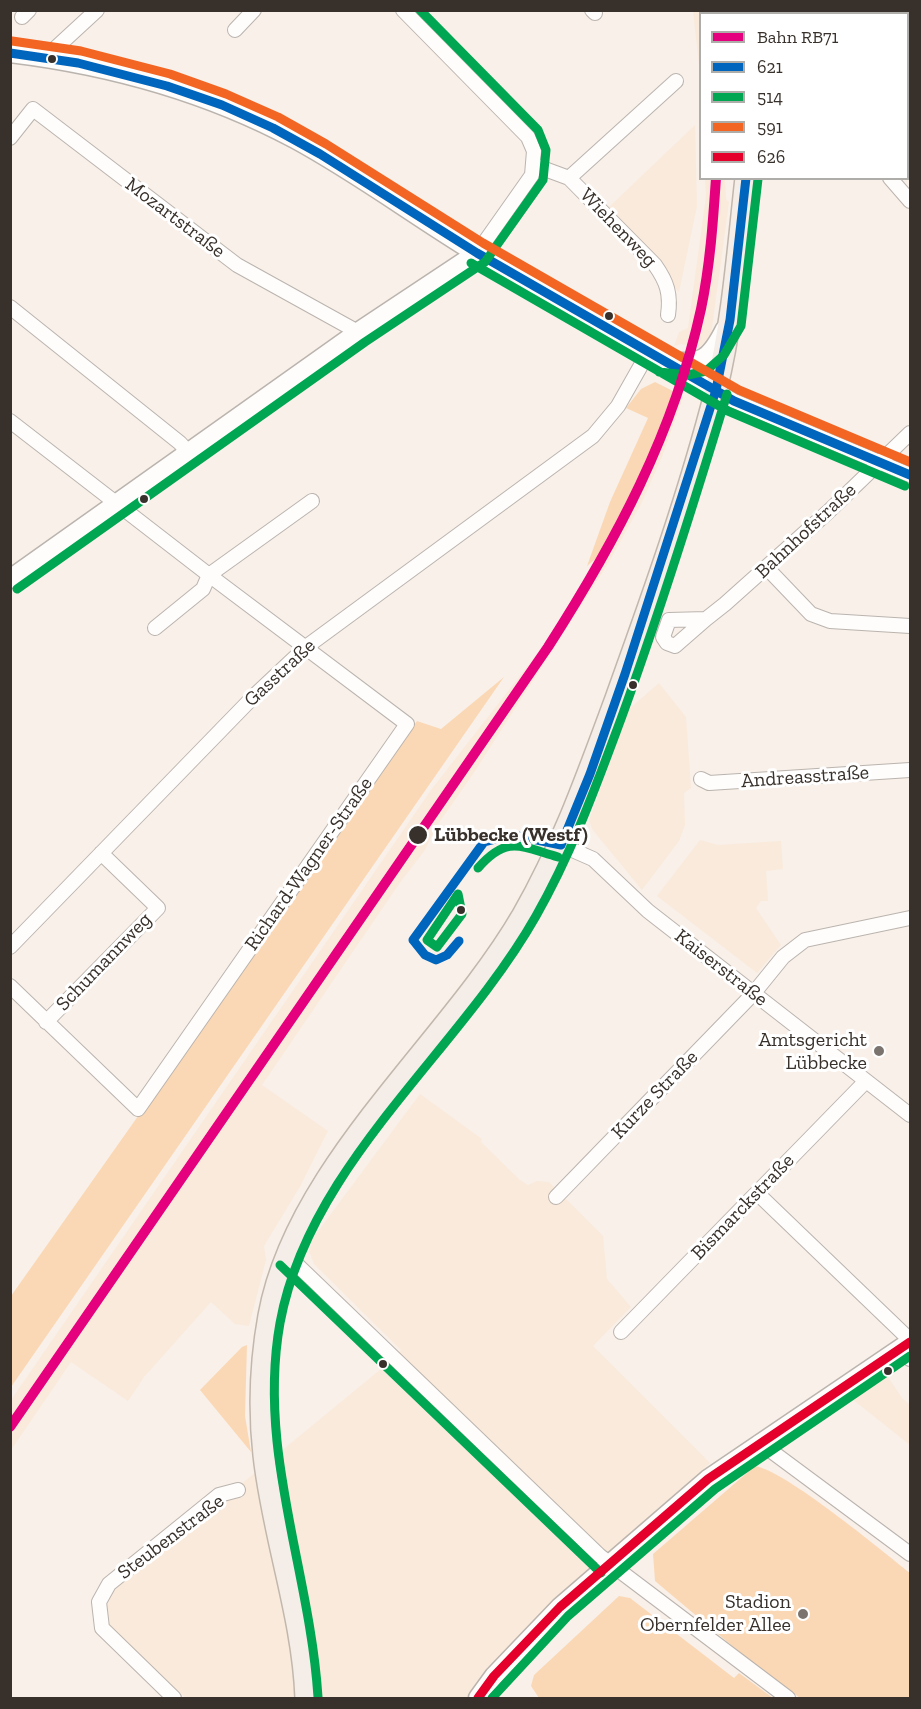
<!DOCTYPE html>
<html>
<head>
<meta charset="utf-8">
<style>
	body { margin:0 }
	#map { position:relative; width:921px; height:1709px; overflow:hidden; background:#f8f0e9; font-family:"Zilla Slab",serif }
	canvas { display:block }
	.frame { position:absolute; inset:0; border:12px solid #38312b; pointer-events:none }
	.legend { position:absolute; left:699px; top:12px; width:210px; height:168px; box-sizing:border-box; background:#fff; border:2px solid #afadaa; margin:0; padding:8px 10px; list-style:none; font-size:18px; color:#38312b }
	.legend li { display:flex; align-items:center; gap:12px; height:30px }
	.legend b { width:30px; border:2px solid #afadaa }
</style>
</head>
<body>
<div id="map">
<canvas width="921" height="1709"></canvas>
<div class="frame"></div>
<ul class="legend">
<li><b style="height:8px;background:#e5007d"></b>Bahn RB71</li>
<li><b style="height:8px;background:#0065bd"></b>621</li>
<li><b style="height:8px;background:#00a651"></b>514</li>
<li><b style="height:8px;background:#f26522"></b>591</li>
<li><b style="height:8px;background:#e4002b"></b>626</li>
</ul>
</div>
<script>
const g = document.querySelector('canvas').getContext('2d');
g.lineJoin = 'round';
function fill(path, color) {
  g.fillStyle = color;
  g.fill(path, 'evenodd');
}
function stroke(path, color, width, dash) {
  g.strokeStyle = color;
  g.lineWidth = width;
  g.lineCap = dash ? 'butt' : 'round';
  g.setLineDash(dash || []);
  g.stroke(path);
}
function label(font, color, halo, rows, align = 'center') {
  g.font = font + ' "Zilla Slab",serif';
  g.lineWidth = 6;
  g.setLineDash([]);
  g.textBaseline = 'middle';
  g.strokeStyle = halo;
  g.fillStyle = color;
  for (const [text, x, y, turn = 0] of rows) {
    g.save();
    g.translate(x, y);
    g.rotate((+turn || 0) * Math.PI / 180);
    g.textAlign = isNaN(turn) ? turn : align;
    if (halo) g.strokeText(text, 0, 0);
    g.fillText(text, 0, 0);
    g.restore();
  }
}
const built = new Path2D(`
	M 693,11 L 710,11 L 711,13 L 700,14 L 700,73 Z
	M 695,125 L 697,206 L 679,292 L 607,209 Z
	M 705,179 L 725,179 L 726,199 L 729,202 L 711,335 L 699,348 L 681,344 L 674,346 L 679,332 L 688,328 L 706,196 Z
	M 673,391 L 683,397 L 662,457 L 642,502 L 609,562 L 473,774 L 436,827 L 425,850 L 399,884 L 262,1085 L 328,1131 L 301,1185 L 264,1246 L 266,1260 L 249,1326 L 235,1324 L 211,1302 L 144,1377 L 128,1401 L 71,1362 L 11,1450 L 11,1400 L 431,790 L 537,654 L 577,595 L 605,551 L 638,485 L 656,443 Z
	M 659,683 L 686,717 L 691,788 L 684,793 L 685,825 L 679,841 L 642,890 L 592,829 L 589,820 L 629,709 Z
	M 700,840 L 718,845 L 781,841 L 783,869 L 766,871 L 768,901 L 761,901 L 756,908 L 781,945 L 757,973 L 657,896 Z
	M 420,1094 L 482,1139 L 481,1142 L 520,1180 L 528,1185 L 537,1181 L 549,1182 L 603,1236 L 607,1279 L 631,1307 L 593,1346 L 710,1463 L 601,1559 L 471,1698 L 186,1698 L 111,1630 L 104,1612 L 115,1588 L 387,1364 L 401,1350 L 314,1264 L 309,1251 L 313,1238 Z
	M 884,1371 L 902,1398 L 910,1405 L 910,1445 L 847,1395 Z`);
const green = new Path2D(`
	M 655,382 L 673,391 L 656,443 L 638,485 L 605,551 L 587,566 L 610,502 L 648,418 L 626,408 L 641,389 Z
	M 504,677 L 11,1387 L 11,1296 L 417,721 L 441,729 Z
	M 247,1345 L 245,1416 L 251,1452 L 200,1390 L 242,1347 Z
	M 755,1466 C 786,1471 881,1550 910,1573 L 910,1698 L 800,1698 L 743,1655 L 655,1581 L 653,1554 Z
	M 619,1596 L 630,1598 L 734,1678 L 739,1673 L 773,1698 L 539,1698 L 531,1686 L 534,1675 Z`);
const street = new Path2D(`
	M 403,10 L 528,137 L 534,151 L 532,175 L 477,253
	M 592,10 L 595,13
	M 22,17 L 29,10
	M 235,30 L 254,10
	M 46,57 L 97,10
	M 10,138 L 33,109 L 237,265 L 358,332
	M 534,165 L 569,178 L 655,265 C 667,282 671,294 668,315
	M 908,166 L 910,164
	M 569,178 L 676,81
	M 890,178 L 910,201
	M 10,307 L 180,443 L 188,452
	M 716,390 L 734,401 L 910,475
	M 10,421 L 209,575 L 407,724 L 138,1109 L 10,986
	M 766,567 L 811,614 L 830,621 L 910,626
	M 706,619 L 675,646 L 667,643 L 663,637 L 669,620 L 706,619 L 725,604 L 828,512 L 910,433
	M 155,628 L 203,589 L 209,575 L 312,501
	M 701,779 L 709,783 L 910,770
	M 561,845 L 593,859 L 648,911 L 910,1115
	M 10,947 L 256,694 L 306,647 L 593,436 L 618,406 L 648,353
	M 46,1022 L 158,908 L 101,853
	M 757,1193 L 910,1340
	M 556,1197 L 753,994 L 783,957 L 805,940 L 910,918
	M 288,1256 L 600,1556 L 788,1698
	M 621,1332 L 865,1082
	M 898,1350 L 910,1359
	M 759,1442 L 910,1554
	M 174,1698 L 102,1628 L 99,1602 L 109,1584 L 219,1495 L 238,1490`);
const secondary = new Path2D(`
	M 10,53 C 109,65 207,92 295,139 C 358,173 415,216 476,253 C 555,300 635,345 716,390
	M 668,361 C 702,365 710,359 725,329
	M 10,579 L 358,332 L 477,253
	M 478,1698 L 494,1676 L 560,1607 L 708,1479 L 910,1342`);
const primary = new Path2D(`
	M 786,14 L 788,10
	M 306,1698 C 303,1616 273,1537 264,1455 C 259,1410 261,1360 269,1316 C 296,1166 448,1044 523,915 C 562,847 587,777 614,704 C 651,601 689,496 716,390 C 733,321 738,249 746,178`);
const bus1 = new Path2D(`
	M 10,53 L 78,63 L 167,86 L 222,105 L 273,128 L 320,154 L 477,253 L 734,401 L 910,475
	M 561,845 L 590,774 L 625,674 L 716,390 L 730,320 L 746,178
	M 413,940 L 484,842 L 513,835 L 561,845
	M 413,940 L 425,955 L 436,960 L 447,955 L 459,941`);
const bus2 = new Path2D(`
	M 471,263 L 728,411 L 905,486
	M 659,372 L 688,375 L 706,371 L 724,355 L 741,326 L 758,179
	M 17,589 L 365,342 L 485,262 L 543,180 L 546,150 L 538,130 L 420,10
	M 478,868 C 507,835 520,846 558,857
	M 458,894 L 462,914 L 437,947 L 427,940 Z
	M 280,1265 L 601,1573
	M 318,1697 C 310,1571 257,1451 280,1323 C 309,1164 459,1052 536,916 C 572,853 596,786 621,719 C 660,612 694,503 727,394
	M 492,1698 L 568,1616 L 715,1489 L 910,1356`);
const bus3 = new Path2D(`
	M 12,41 L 81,51 L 170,74 L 226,94 L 278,117 L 326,144 L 483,243 L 739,390 L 910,462`);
const bus4 = new Path2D(`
	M 478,1698 L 494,1676 L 560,1607 L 708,1479 L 910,1342`);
const rail1 = new Path2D(`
	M 10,1427 L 548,647 C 616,541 674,433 701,309 C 710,266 713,222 716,178`);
const markers = [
	[52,59,5,"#38312b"],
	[609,316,5,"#38312b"],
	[144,499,5,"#38312b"],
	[633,685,5,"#38312b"],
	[418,835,10,"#38312b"],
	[461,910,5,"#38312b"],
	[879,1051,6,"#7b746e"],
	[383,1364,5,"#38312b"],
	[888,1371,5,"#38312b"],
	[803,1614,6,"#7b746e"]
];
const streetNames = [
	["Mozartstraße",175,218,37],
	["Wiehenweg",618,228,46],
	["Bahnhofstraße",806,531,-43],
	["Gasstraße",280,673,-43],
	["Andreasstraße",805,777,-4],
	["Richard-Wagner-Straße",309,864,-55],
	["Schumannweg",104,962,-46],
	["Kaiserstraße",721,968,38],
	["Kurze Straße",655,1095,-46],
	["Bismarckstraße",743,1207,-46],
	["Steubenstraße",171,1537,-37]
];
const stopNames = [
	["Lübbecke (Westf)",434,835]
];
const poiNames = [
	["Amtsgericht",867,1040],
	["Lübbecke",867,1063],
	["Stadion",791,1602],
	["Obernfelder Allee",791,1625]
];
fill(built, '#faeadb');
fill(green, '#fbd8b5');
stroke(street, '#bbb4ae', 16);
stroke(secondary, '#bbb4ae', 21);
stroke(primary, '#c2b7ac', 24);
stroke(street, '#fefdfc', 14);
stroke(secondary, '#fefdfc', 18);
stroke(primary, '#f4ede8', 21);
stroke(bus1, '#0065bd', 9);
stroke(bus2, '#00a651', 9);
stroke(bus3, '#f26522', 9);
stroke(bus4, '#e4002b', 9);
stroke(rail1, '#e5007d', 10);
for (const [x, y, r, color] of markers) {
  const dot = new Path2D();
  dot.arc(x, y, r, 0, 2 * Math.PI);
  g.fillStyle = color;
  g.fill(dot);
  stroke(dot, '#fff', 2);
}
label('20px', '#38312b', '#fff', streetNames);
label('bold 20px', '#38312b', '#fff', stopNames, 'left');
label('20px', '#38312b', '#fff', poiNames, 'right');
</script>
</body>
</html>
